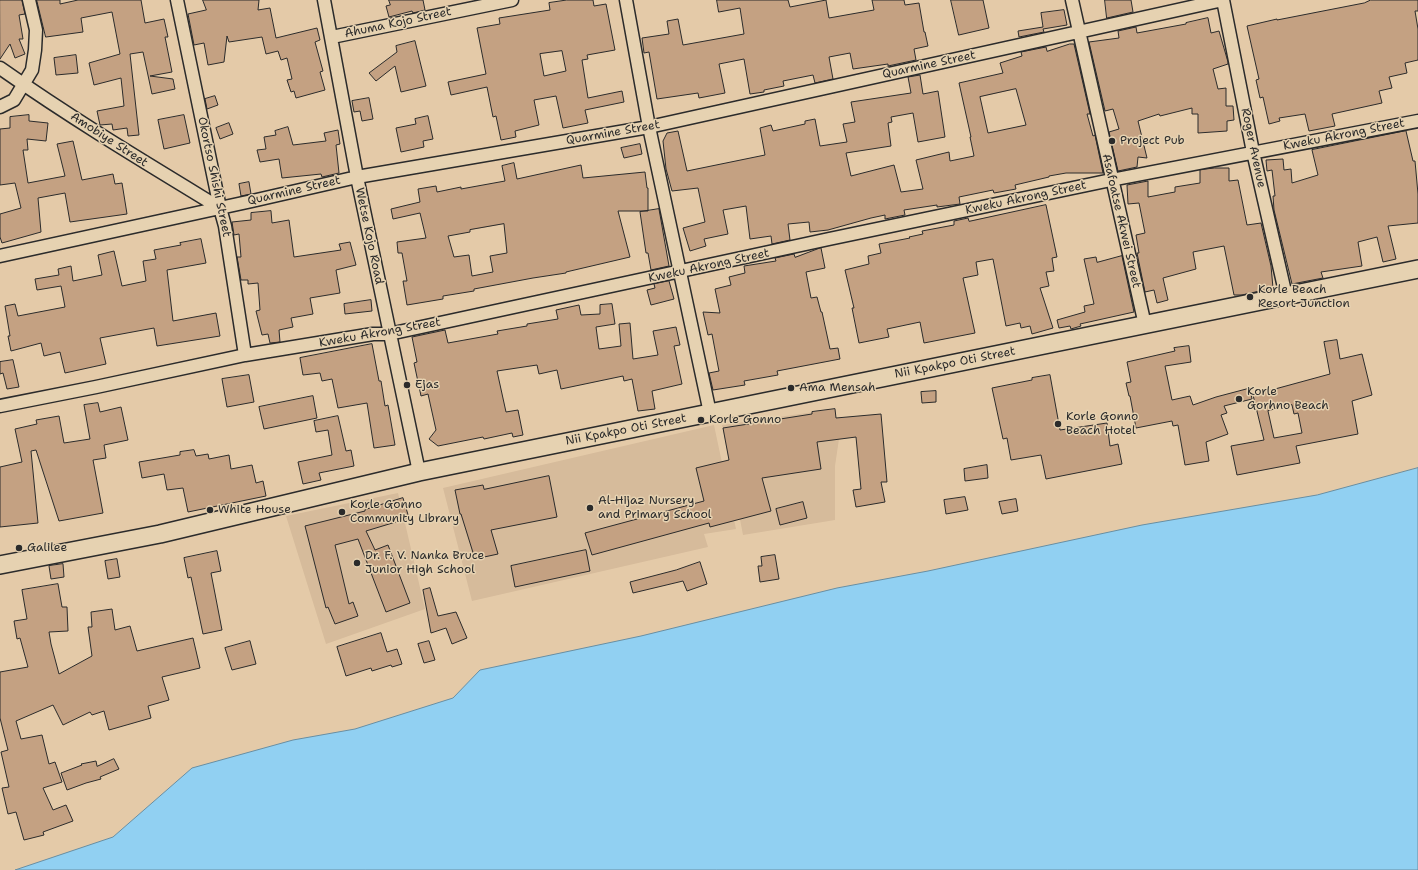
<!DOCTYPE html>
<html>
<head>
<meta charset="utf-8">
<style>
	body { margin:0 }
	canvas { display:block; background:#e4caa8 }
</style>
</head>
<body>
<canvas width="1418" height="870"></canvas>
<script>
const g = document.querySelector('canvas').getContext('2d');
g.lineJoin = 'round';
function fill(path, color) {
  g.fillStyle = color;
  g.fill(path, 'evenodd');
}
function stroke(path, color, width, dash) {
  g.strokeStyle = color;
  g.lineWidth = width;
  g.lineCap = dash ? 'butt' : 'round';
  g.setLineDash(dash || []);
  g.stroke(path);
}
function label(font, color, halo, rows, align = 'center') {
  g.font = font + ' "Shantell Sans",sans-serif';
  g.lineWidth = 3;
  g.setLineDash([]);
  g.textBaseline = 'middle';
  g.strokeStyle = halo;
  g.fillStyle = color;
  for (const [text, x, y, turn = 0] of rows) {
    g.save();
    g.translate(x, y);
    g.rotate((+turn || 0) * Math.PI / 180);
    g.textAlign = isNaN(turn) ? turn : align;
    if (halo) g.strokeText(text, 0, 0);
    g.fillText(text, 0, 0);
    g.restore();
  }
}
const built = new Path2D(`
	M 835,409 L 839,439 L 835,466 L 835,520 L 743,535 L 722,425 Z
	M 714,425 L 736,529 L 704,534 L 708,547 L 472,601 L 443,488 Z
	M 398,493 L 425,609 L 326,644 L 286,516 Z`);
const water = new Path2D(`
	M 1418,468 L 1418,870 L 15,870 L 113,837 L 192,768 L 293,740 L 355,729 L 453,698 L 480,670 L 641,636 L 837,588 L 928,571 L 1142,525 L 1317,495 Z`);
const building = new Path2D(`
	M 0,0 L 22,0 L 25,14 L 19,15 L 23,39 L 19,39 L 25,54 L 15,58 L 10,44 L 0,59 Z
	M 37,0 L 60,0 L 60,4 L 78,0 L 141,0 L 145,23 L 164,19 L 168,37 L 165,37 L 172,72 L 150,76 L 173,79 L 175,89 L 152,94 L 143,52 L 130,54 L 139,135 L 128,136 L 127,128 L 113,130 L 112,124 L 100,125 L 97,111 L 124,106 L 121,78 L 94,85 L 89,63 L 120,54 L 112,12 L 81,18 L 83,32 L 46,37 Z
	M 203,0 L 259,0 L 258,10 L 270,8 L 276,38 L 317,28 L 320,40 L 315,42 L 323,71 L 320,72 L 325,90 L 296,98 L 294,91 L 291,92 L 287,80 L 292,79 L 287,58 L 281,60 L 278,51 L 266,54 L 262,37 L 229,42 L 227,36 L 224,62 L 208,65 L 204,43 L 194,45 L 188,14 L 206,10 Z
	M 389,0 L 423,0 L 425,10 L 413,13 L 412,11 L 389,17 L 386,6 L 390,5 Z
	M 567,0 L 593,0 L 594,6 L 606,4 L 615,50 L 587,55 L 588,59 L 582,60 L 588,98 L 622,91 L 624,102 L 585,110 L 588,123 L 563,128 L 556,96 L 534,100 L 539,125 L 515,131 L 516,137 L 501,140 L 496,116 L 493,117 L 487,87 L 451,95 L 448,82 L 486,74 L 477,28 L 500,24 L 499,18 L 550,10 L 549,3 ZM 562,51 L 566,71 L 544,76 L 540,54 Z
	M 717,0 L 788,0 L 790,7 L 826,0 L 829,18 L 874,10 L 872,0 L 904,0 L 905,5 L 919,3 L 924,32 L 925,32 L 928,46 L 914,49 L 916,60 L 888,66 L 888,64 L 853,69 L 850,53 L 829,57 L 833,79 L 815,83 L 813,75 L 783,81 L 784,86 L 764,90 L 764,92 L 750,94 L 744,59 L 719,64 L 725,93 L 699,98 L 698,93 L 657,99 L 649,52 L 644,53 L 642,38 L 669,34 L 667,21 L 678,19 L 683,45 L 744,34 L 740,8 L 719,12 Z
	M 951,0 L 983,0 L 989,28 L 959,35 Z
	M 1105,0 L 1131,0 L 1133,12 L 1107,18 Z
	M 1371,0 L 1418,0 L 1418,11 L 1415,11 L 1418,29 L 1418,60 L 1405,63 L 1407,73 L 1389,77 L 1392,88 L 1379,91 L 1382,103 L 1332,114 L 1335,126 L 1309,131 L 1305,114 L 1279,118 L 1280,121 L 1269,124 L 1263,97 L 1260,98 L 1256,80 L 1259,79 L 1247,26 L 1277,19 L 1277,20 L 1364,3 Z
	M 1064,10 L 1067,25 L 1043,29 L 1044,32 L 1019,37 L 1018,31 L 1043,27 L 1041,13 Z
	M 1208,18 L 1211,33 L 1219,31 L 1228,62 L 1228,64 L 1213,69 L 1218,89 L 1226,88 L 1226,106 L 1233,106 L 1234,120 L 1227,121 L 1227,131 L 1198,133 L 1198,114 L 1192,114 L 1192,108 L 1160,116 L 1159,114 L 1138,121 L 1147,158 L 1138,157 L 1137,167 L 1118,171 L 1109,132 L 1119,129 L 1113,109 L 1105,111 L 1089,42 L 1119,38 L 1118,31 L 1136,27 L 1137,33 L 1186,24 L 1186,23 Z
	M 415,41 L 426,86 L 401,92 L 395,66 L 376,81 L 369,73 L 397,52 L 396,46 Z
	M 1070,44 L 1074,44 L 1090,114 L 1087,114 L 1093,136 L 1095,135 L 1103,173 L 1066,173 L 1049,176 L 1049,177 L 1015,185 L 1016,189 L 994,193 L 993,190 L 959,197 L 960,204 L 937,207 L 937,205 L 904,210 L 905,215 L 885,219 L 885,215 L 871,218 L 828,230 L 810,232 L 809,222 L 788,224 L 790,240 L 772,244 L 771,236 L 750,239 L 746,206 L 723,210 L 728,234 L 704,239 L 706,246 L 690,251 L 683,228 L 705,222 L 698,188 L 672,191 L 666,169 L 663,141 L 667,133 L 678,131 L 687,171 L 765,155 L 760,128 L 771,125 L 773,131 L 805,124 L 805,121 L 815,119 L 820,146 L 847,142 L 843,124 L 855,122 L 851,102 L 911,93 L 908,77 L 920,75 L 923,94 L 938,91 L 945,137 L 918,142 L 913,113 L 891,117 L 892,122 L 888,123 L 891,146 L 846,153 L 851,176 L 894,165 L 901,192 L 923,189 L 916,160 L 949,152 L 950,161 L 974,156 L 970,137 L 971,137 L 959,83 L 1003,73 L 1000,63 L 1022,56 L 1021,52 L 1046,47 L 1047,51 ZM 1016,89 L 1026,125 L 988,133 L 980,97 Z
	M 76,55 L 78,73 L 56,75 L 54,58 Z
	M 215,96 L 218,105 L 207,109 L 205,99 Z
	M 369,98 L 373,119 L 362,121 L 360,111 L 354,112 L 352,101 Z
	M 29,115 L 29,121 L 48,123 L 46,141 L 27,139 L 28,150 L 23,150 L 28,183 L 65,176 L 57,144 L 73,141 L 82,180 L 113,174 L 115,184 L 122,183 L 127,214 L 70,222 L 65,193 L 38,198 L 41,232 L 2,243 L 0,237 L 0,214 L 21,208 L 15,183 L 0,185 L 0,129 L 10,128 L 10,117 Z
	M 184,115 L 190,143 L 164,149 L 158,120 Z
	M 428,116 L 433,139 L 423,141 L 424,147 L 401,152 L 396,128 L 416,124 L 415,119 Z
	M 229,123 L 233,134 L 220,139 L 216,128 Z
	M 288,127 L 293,145 L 326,141 L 324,133 L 338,130 L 340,144 L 336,145 L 339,173 L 322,177 L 321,174 L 282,178 L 279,159 L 260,162 L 257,150 L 266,149 L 264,137 L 276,135 L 275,131 Z
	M 1406,131 L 1413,161 L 1415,161 L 1418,194 L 1418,223 L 1388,226 L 1396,259 L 1383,262 L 1377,237 L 1358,242 L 1362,266 L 1321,272 L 1323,278 L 1292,284 L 1274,210 L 1273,196 L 1275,196 L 1272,170 L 1267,171 L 1266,160 L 1283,159 L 1284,170 L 1291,169 L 1292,183 L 1318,175 L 1312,150 Z
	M 640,144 L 642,154 L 624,158 L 621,148 Z
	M 514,163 L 517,179 L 581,165 L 583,178 L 645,172 L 647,188 L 648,188 L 648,211 L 618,211 L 630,257 L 566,272 L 566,273 L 533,278 L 474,289 L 474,291 L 443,296 L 443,299 L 407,305 L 403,281 L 407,281 L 402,253 L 398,253 L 397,242 L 426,238 L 420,213 L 393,219 L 391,209 L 420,202 L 418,189 L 436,186 L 437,192 L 461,187 L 461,189 L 505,181 L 502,166 ZM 504,224 L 507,253 L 490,256 L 493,272 L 472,276 L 469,255 L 454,257 L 448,236 L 470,232 L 470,230 Z
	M 1215,168 L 1229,168 L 1229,181 L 1238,180 L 1247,225 L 1261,223 L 1271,266 L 1273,288 L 1242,295 L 1234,295 L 1224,246 L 1193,252 L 1196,269 L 1163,278 L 1168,300 L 1157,303 L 1154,290 L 1145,292 L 1137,253 L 1139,253 L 1136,235 L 1145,233 L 1139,203 L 1128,204 L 1127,185 L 1148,181 L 1148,197 L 1175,192 L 1175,187 L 1200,183 L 1200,170 Z
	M 249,182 L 251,194 L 241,196 L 239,184 Z
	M 1046,205 L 1057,257 L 1052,258 L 1054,271 L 1046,272 L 1049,286 L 1040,288 L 1053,328 L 1032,334 L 1030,326 L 1021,328 L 1020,323 L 1006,326 L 993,259 L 976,262 L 978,275 L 963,278 L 975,333 L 924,343 L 920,322 L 887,329 L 889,337 L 859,343 L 852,308 L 854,308 L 845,270 L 869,264 L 868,256 L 881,253 L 879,244 L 910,238 L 909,237 L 923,234 L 922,231 L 954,225 L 954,221 L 968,218 L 969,221 Z
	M 659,209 L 669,266 L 651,270 L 648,253 L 646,253 L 640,212 Z
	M 271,211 L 272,223 L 289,220 L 294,257 L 341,250 L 339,244 L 350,242 L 356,265 L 336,270 L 340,293 L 310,298 L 313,314 L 291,318 L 293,327 L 279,330 L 280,342 L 270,343 L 268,334 L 262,335 L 256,311 L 260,310 L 258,283 L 248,284 L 248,280 L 241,280 L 237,257 L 241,257 L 239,234 L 234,235 L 232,222 L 251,220 L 251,213 Z
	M 201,239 L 206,263 L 167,270 L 173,321 L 216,313 L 220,336 L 157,346 L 154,328 L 100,338 L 106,364 L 65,373 L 60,352 L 44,356 L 41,343 L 11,351 L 8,336 L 10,336 L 5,306 L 15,304 L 18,316 L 65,307 L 61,286 L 37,290 L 35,279 L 59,275 L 58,269 L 71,266 L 73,281 L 102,275 L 98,255 L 114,251 L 122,286 L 146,281 L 143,261 L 156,259 L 154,250 L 181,245 L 180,243 Z
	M 821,248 L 825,268 L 806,272 L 811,298 L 817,297 L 821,312 L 822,312 L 830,349 L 838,348 L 840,359 L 777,371 L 778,375 L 744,381 L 745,385 L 713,390 L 709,373 L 719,371 L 718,366 L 712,334 L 708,335 L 703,312 L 720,313 L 715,289 L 731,285 L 729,277 L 745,273 L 744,266 L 776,261 L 775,258 L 794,254 L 795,257 Z
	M 1122,256 L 1134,312 L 1080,324 L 1081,326 L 1071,329 L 1070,326 L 1059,328 L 1057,320 L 1085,312 L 1084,306 L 1094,304 L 1084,259 L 1096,257 L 1097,262 Z
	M 669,281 L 674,299 L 651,305 L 647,290 L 655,288 L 654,284 Z
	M 371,300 L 372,311 L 345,314 L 344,304 Z
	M 612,304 L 615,324 L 596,327 L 599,349 L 621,346 L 619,324 L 630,323 L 633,359 L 658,355 L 653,331 L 676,327 L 680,345 L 674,346 L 682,384 L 652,391 L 655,409 L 638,411 L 632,379 L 624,381 L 623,376 L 561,389 L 557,370 L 539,374 L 537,365 L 497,371 L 506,412 L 518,410 L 523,435 L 513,437 L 512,433 L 484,439 L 483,437 L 438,446 L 429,439 L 436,430 L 428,394 L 421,396 L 414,363 L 417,362 L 412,337 L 445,330 L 448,343 L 498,334 L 497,331 L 527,326 L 527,324 L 558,319 L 556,310 L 579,305 L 581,315 L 600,314 L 600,305 Z
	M 1337,340 L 1340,359 L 1362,354 L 1372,395 L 1352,401 L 1358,434 L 1296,446 L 1300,463 L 1237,475 L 1231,446 L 1264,440 L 1253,395 L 1330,374 L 1324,342 ZM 1292,405 L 1294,414 L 1298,413 L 1302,433 L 1274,438 L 1268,411 Z
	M 372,344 L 379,381 L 381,381 L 385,406 L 388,405 L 395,445 L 374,448 L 367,403 L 338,408 L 332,379 L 322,381 L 320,373 L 303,375 L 300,358 Z
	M 1189,346 L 1191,362 L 1165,366 L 1172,400 L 1190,396 L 1193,405 L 1216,397 L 1250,388 L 1252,399 L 1224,406 L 1227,413 L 1221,415 L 1228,434 L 1206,442 L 1209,461 L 1185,465 L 1178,425 L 1173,426 L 1172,421 L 1136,428 L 1130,396 L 1129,396 L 1126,383 L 1131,382 L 1127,362 L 1175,351 L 1174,348 Z
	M 13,360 L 19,387 L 7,389 L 3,373 L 0,374 L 0,362 Z
	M 249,375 L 254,402 L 227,407 L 222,379 Z
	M 1050,375 L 1060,430 L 1107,423 L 1110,446 L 1118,444 L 1122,464 L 1046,479 L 1041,455 L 1011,460 L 1007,438 L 1003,439 L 992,388 L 1032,380 L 1032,378 Z
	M 936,391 L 936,402 L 922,403 L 921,392 Z
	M 313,396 L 317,418 L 264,429 L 259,407 Z
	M 98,403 L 100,412 L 121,407 L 128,440 L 104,445 L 106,458 L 93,460 L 103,513 L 59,521 L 36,450 L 31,451 L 38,523 L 0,527 L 0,467 L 22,462 L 15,429 L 37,424 L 36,420 L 59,416 L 64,443 L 90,439 L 84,405 Z
	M 835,409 L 836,418 L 881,414 L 887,482 L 881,482 L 885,502 L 856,507 L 853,490 L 861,489 L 856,437 L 817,442 L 821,469 L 762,478 L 771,511 L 710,527 L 709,523 L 592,555 L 585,533 L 704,501 L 696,468 L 729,460 L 723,428 L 812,414 L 812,412 Z
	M 338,416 L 346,451 L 351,450 L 354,466 L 319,473 L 321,480 L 303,484 L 298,462 L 332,455 L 328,430 L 316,432 L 314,421 Z
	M 194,450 L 196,456 L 208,454 L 209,459 L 229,455 L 231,469 L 252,465 L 256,483 L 263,481 L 266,496 L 188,512 L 183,488 L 167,490 L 164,474 L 142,478 L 139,462 L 180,455 L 180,452 Z
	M 987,465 L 988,478 L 965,481 L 964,469 Z
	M 549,476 L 557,517 L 491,530 L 498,554 L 475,559 L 461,514 L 460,514 L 455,490 L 483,485 L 484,489 Z
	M 965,497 L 968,510 L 946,514 L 944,500 Z
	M 403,498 L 409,518 L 366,531 L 375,550 L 388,545 L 410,603 L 386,612 L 358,539 L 335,545 L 349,604 L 353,602 L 358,616 L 335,624 L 328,607 L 326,608 L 305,526 L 365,511 L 365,510 Z
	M 1016,499 L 1018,511 L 1002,514 L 999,502 Z
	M 803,502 L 807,518 L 780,525 L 776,509 Z
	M 586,550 L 590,571 L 515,587 L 511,566 Z
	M 217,551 L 221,571 L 211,573 L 222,630 L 203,634 L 191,577 L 188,578 L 184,558 Z
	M 775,555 L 779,579 L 760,582 L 758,566 L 762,566 L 761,557 Z
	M 117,559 L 120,577 L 108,579 L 105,561 Z
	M 700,562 L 707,584 L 687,591 L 683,581 L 633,593 L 630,582 L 676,570 Z
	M 63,564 L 64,577 L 51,579 L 49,566 Z
	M 58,584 L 62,607 L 67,607 L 68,631 L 49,632 L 51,644 L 59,674 L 92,656 L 88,627 L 92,627 L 91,612 L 112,609 L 115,630 L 130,626 L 137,651 L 193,638 L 200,668 L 162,677 L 169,700 L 148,706 L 151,718 L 109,730 L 104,711 L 92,715 L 90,712 L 63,725 L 53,705 L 16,721 L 21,739 L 42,735 L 49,764 L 55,762 L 62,782 L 43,788 L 53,810 L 66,805 L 73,821 L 43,832 L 44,835 L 24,840 L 16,812 L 8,814 L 2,788 L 9,787 L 1,752 L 8,750 L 0,718 L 0,672 L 28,667 L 20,638 L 17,639 L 14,621 L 27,619 L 22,590 Z
	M 430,588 L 438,616 L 456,612 L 467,638 L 452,644 L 446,628 L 431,633 L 423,590 Z
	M 381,633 L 387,652 L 397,649 L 402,664 L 392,667 L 391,665 L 372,671 L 371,668 L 346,676 L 337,647 Z
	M 250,641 L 256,664 L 232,670 L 225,648 Z
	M 429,641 L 435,660 L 424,663 L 418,644 Z
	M 114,759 L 119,769 L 100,777 L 101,779 L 86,783 L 67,790 L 61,773 L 82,765 L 81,764 L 96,761 L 97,766 Z`);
const minor = new Path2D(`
	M 177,0 L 220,208 L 225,226 L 245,355
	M 324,0 L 357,177 L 419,472
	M 626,0 L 649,127 L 710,413
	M 1072,0 L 1145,325
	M 1223,0 L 1253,152 L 1286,296
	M 332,37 L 512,0
	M 0,68 C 71,118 146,163 220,208
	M 0,107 L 14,100 L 32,70 L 35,50 L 36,30 L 29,0
	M 0,256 L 252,201 L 357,177 L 649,127 L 1223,0
	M 0,406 L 96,387 L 245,355 L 373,334 L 389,334 L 829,239 L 1111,180 L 1418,121`);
const secondary = new Path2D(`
	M 0,565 L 160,534 L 419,472 L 1418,269`);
const markers = [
	[1112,141,4,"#2b2b2b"],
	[1250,297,4,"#2b2b2b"],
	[407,385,4,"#2b2b2b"],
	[791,388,4,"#2b2b2b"],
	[1239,399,4,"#2b2b2b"],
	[701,420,4,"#2b2b2b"],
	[1058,424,4,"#2b2b2b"],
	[590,508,4,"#2b2b2b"],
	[210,510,4,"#2b2b2b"],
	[342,512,4,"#2b2b2b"],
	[19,548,4,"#2b2b2b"],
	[357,563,4,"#2b2b2b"]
];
const streetNames = [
	["Ahuma Kojo Street",398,23,-12],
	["Quarmine Street",929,65,-12],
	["Quarmine Street",613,133,-10],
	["Kweku Akrong Street",1344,135,-11],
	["Amobiye Street",109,140,33],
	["Roger Avenue",1253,148,78],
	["Okortso Shishi Street",214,177,78],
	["Quarmine Street",294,191,-13],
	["Kweku Akrong Street",1026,198,-12],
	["Asafoatse Akwei Street",1121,221,77],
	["Wetse Kojo Road",369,236,78],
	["Kweku Akrong Street",709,266,-12],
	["Kweku Akrong Street",380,333,-10],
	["Nii Kpakpo Oti Street",955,363,-11],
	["Nii Kpakpo Oti Street",626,430,-11]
];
const poiNames = [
	["Project Pub",1120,141],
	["Korle Beach",1258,290],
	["Resort Junction",1258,304],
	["Ejas",415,385],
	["Ama Mensah",799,388],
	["Korle",1247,392],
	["Gorhno Beach",1247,406],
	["Korle Gonno",1066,417],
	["Beach Hotel",1066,431],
	["Korle Gonno",709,420],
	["Al-Hijaz Nursery",598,501],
	["and Primary School",598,515],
	["Korle Gonno",350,505],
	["Community Library",350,519],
	["White House",218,510],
	["Galilee",27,548],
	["Dr. F. V. Nanka Bruce",365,556],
	["Junior High School",365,570]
];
fill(built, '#d6bb9b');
fill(water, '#91d0f2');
stroke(water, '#688ea2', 1);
fill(building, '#c4a182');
stroke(building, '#2b2b2b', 1);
stroke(minor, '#2b2b2b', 15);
stroke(secondary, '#2b2b2b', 20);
stroke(minor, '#e6d2b1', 12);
stroke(secondary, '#e6d2b1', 17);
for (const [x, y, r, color] of markers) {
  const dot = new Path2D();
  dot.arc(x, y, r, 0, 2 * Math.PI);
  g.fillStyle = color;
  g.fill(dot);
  stroke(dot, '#e6d2b1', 1.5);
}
label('12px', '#2b2b2b', '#e6d2b1', streetNames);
label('12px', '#2b2b2b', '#e6d2b1', poiNames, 'left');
</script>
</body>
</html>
